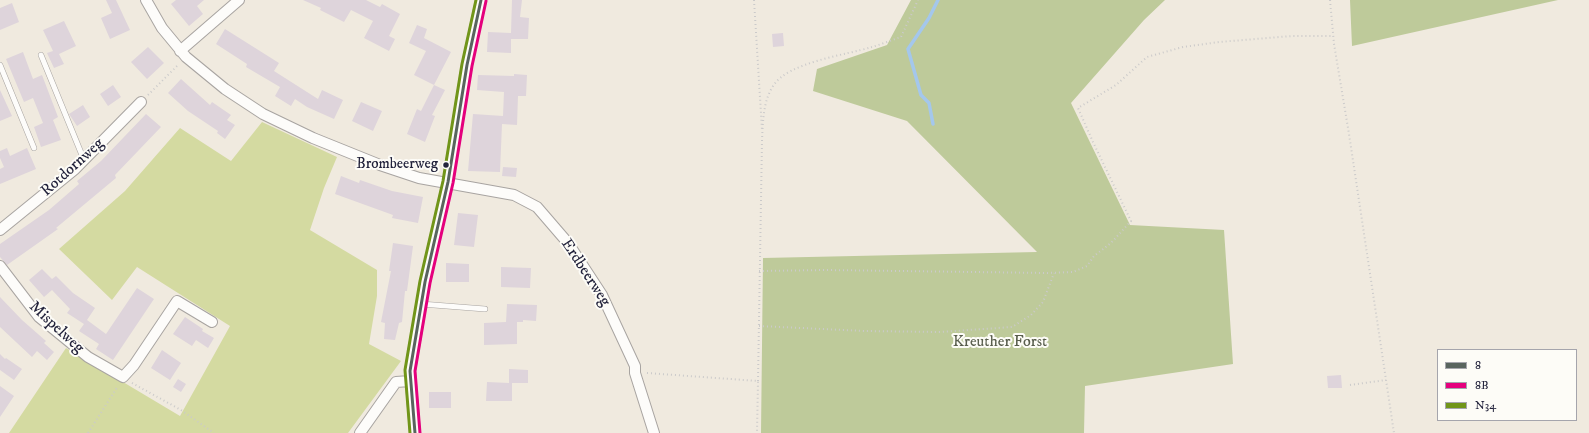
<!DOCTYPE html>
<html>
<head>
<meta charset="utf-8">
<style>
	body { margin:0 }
	#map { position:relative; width:1589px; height:433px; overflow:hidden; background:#f0eadf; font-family:"IM FELL DW Pica",serif }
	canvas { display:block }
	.legend { position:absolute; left:1437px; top:349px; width:140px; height:72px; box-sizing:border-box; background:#fdfcf7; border:1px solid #a5a5ac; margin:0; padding:5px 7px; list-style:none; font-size:12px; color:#22223b }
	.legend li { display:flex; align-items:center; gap:8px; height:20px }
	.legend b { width:20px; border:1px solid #a5a5ac }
</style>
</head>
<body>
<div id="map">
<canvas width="1589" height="433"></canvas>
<ul class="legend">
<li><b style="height:5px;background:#59645e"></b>8</li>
<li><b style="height:5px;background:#e5007d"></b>8B</li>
<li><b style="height:5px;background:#719519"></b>N34</li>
</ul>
</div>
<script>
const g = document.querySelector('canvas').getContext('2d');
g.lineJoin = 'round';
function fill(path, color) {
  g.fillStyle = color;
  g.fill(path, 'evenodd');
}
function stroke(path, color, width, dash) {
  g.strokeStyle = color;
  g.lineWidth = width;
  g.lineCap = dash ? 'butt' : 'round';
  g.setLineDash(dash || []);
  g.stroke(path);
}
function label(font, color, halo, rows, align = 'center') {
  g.font = font + ' "IM FELL DW Pica",serif';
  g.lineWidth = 4;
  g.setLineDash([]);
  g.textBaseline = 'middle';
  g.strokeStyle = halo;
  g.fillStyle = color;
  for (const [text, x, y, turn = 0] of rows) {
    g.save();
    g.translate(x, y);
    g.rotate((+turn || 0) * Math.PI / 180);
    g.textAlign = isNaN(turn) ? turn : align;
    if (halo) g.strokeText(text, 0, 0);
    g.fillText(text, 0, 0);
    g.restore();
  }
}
const green = new Path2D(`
	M 262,122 L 337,157 L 324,188 L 310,230 L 377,270 L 377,296 L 369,344 L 401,361 L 348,433 L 9,433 L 66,348 L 180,416 L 230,326 L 137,267 L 112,300 L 59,249 L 125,191 L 180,128 L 231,161 Z`);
const forest = new Path2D(`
	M 911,0 L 1165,0 L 1144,20 L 1071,103 L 1130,225 L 1224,230 L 1233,364 L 1085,386 L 1084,433 L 761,433 L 763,258 L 1037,252 L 907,121 L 813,91 L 817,69 L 887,45 Z
	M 1350,0 L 1558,0 L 1352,46 Z`);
const stream = new Path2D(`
	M 933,124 L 929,103 L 921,95 L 908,49 L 929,18 L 938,0`);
const building = new Path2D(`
	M 106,0 L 116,0 L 130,30 L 110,39 L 101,18 L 112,13 Z
	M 176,0 L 204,0 L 197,6 L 203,14 L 189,26 L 171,4 Z
	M 303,0 L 366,0 L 380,7 L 382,4 L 400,14 L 389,36 L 395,39 L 389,51 L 364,38 L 373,21 L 351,10 L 344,22 L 320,10 L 321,8 Z
	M 512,0 L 522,0 L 520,17 L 529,18 L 528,39 L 511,39 L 511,53 L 487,52 L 488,32 L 511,33 Z
	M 12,3 L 19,22 L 0,30 L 0,8 Z
	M 64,21 L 76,46 L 59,54 L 64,64 L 54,68 L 47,53 L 53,51 L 43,30 Z
	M 417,25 L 427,29 L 424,38 L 451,52 L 434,85 L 414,75 L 426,51 L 409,43 Z
	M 225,29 L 279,63 L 274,71 L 318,99 L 322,90 L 343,100 L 334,119 L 307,107 L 295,99 L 291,106 L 275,96 L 280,87 L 246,67 L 247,64 L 216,44 Z
	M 783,33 L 784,46 L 773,47 L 772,34 Z
	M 148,47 L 164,63 L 147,79 L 131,62 Z
	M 23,52 L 33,79 L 42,75 L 58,117 L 53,120 L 61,140 L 41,147 L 34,127 L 43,123 L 33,98 L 24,102 L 6,59 Z
	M 514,74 L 527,75 L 526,96 L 518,96 L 517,125 L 502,124 L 500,172 L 468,171 L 473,114 L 503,116 L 504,92 L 477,90 L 478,75 L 514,76 Z
	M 181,79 L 210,105 L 212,102 L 231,115 L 227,120 L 235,125 L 225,139 L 217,133 L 218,131 L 188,111 L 168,93 Z
	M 113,85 L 121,97 L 108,106 L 100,94 Z
	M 434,85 L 445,90 L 432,115 L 435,116 L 425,142 L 407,134 L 417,109 L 421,111 Z
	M 0,90 L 12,116 L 0,121 Z
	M 361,102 L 382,111 L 373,131 L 352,121 Z
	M 83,105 L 90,117 L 77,126 L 69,114 Z
	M 146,114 L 161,127 L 115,175 L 116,178 L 56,228 L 58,229 L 7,265 L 0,257 L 0,244 L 49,210 L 79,184 L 77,181 L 101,161 Z
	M 7,148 L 10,156 L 27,148 L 36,169 L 0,184 L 0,169 L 4,167 L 0,158 L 0,151 Z
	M 503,167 L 517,168 L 516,177 L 502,176 Z
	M 341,176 L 359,183 L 360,180 L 392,191 L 423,197 L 418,223 L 392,218 L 393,215 L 335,194 Z
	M 458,213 L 478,215 L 474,247 L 454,245 Z
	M 393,243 L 413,246 L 407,291 L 405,291 L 402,322 L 399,323 L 395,340 L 384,339 L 385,323 L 381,322 L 391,271 L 389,271 Z
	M 446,263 L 469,264 L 469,282 L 446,282 Z
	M 501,267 L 531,268 L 530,288 L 501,287 Z
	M 42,269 L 52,279 L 56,276 L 73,293 L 95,308 L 87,320 L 106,334 L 137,288 L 154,299 L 113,360 L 96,349 L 99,344 L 79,331 L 84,324 L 67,313 L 70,309 L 52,290 L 44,297 L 29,280 Z
	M 0,297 L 22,320 L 46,341 L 44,343 L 54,352 L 47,360 L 37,351 L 32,357 L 0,327 Z
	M 507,304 L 537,305 L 536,321 L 523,320 L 523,322 L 517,322 L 517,344 L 484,345 L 484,323 L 506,322 Z
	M 185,317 L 203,329 L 202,331 L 214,338 L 208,348 L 196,340 L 192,346 L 173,334 Z
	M 162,350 L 181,363 L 170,380 L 151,368 Z
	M 0,354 L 5,359 L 6,358 L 22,369 L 14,380 L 0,370 Z
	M 509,369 L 528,370 L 528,383 L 512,383 L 512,401 L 486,401 L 487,382 L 509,383 Z
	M 1341,375 L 1342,388 L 1328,388 L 1327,376 Z
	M 178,379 L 186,384 L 181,392 L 173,387 Z
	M 0,386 L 14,396 L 0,417 Z
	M 429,392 L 451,392 L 451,408 L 429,408 Z`);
const path = new Path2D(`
	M 754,0 L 762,130
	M 1330,0 L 1334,44 L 1349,134 L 1394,433
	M 148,95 L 179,64
	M 759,271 L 825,270 L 1047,273 L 1073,272 L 1087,266 L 1094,256 L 1111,243 L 1131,221 L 1093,142 L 1078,108 L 1116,85 L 1147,57 L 1183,47 L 1219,42 L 1292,36 L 1333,36
	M 759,326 L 865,331 L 940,332 L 1012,327 L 1031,315 L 1043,302 L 1054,273
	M 647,373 L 758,381 L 757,433
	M 758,381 L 762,140 C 763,121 763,102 773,86 C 788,62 846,55 872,47 C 882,44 892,40 901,37 L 918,0
	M 132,383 L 181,410 L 214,433
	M 1350,385 L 1386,380
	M 88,433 L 118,386`);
const service = new Path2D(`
	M 41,55 L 84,160
	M 0,65 L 34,148
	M 421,304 L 485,309`);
const minor = new Path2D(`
	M 146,0 L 162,28 L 186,57 L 225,89 L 263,114 L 313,138 L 380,165 L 419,178 L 514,195 L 537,207 L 568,243 L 602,295 L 635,366 L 635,373 L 654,433
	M 180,51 L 239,0
	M 0,230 L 75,169 L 141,102
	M 0,266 L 39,317 L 88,357 L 123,377 L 134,365 L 177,301 L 212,322
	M 360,433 L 396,382 L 410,381
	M 415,433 L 410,371 L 425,282 L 448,182 L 467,65 L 481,0`);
const bus1 = new Path2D(`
	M 415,433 L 410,371 L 425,282 L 448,182 L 467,65 L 481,0`);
const bus2 = new Path2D(`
	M 420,433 L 415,371 L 430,283 L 453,183 L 472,66 L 486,1`);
const bus3 = new Path2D(`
	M 410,433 L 405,370 L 420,281 L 443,181 L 462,64 L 476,0`);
const markers = [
	[446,165,3.5,"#22223b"]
];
const busNames = [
	["Brombeerweg",438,165]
];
const streetNames = [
	["Rotdornweg",73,168,-42],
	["Erdbeerweg",585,273,57],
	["Mispelweg",56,328,43]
];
const parkNames = [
	["Kreuther Forst",1000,343]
];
fill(green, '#d4daa1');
fill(forest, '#beca9a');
stroke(stream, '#a4c7ec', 3.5);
fill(building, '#ded4db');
stroke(service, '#a8a4a1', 6);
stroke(minor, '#a8a4a1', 12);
stroke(path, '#cbcaca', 2, [1, 3]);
stroke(service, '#fdfcfa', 5);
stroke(minor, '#fdfcfa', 10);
stroke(bus1, '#59645e', 3);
stroke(bus2, '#e5007d', 3);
stroke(bus3, '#719519', 3);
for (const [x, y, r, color] of markers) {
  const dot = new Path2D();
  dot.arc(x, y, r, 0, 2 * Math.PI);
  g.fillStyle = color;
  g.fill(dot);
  stroke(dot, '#fdfcf7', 1.5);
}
label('15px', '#22223b', '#fdfcf7', busNames, 'right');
label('16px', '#22223b', '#fdfcf7', streetNames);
label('16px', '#595e4d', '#fdfcf7', parkNames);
</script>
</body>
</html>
